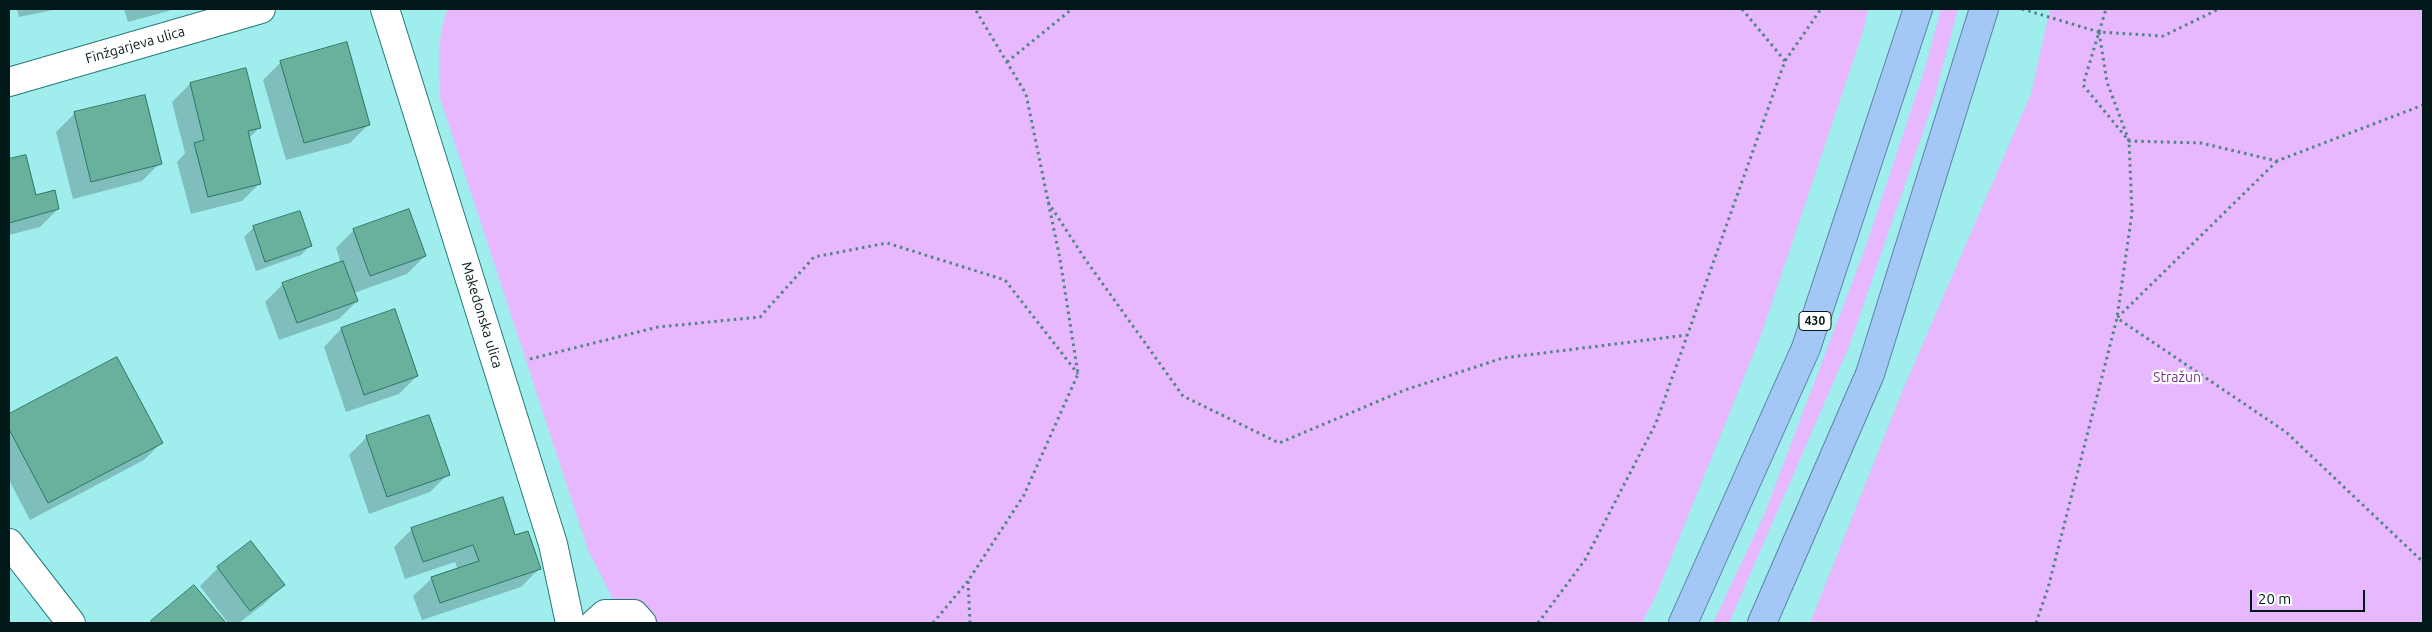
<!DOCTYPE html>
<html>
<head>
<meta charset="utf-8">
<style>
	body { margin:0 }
	#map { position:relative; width:2432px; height:632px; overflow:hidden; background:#9feeed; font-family:Ubuntu,sans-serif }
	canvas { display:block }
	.frame { position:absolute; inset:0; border:10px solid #011818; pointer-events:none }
	.scale { position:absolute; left:2250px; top:590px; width:115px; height:22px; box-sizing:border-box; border:2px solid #011818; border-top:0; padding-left:6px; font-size:15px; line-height:18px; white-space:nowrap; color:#011818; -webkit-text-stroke:4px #fff; paint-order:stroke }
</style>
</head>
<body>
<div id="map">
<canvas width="2432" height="632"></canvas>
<div class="frame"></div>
<div class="scale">20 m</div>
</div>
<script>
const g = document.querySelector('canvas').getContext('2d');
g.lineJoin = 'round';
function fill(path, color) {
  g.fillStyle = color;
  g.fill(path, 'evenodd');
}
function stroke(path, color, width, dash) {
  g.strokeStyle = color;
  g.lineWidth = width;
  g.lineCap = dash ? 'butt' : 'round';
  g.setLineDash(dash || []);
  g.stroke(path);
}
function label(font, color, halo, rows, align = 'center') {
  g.font = font + ' Ubuntu,sans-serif';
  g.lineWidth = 4.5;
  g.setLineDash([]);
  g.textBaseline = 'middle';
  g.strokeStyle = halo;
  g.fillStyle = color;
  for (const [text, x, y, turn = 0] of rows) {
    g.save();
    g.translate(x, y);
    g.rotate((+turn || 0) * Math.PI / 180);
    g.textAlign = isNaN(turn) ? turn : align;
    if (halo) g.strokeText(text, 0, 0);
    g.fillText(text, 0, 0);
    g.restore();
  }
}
const green = new Path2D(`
	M 448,9 L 1868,9 L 1863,32 L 1761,335 L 1655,598 L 1642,623 L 625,623 L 588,550 L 440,98 C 440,69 436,35 448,9 Z
	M 1941,9 L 1958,9 L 1933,103 L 1850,344 L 1729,623 L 1713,623 L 1764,515 L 1866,246 L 1926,65 Z
	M 2050,9 L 2423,9 L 2423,623 L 1810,623 L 1902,392 L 2031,94 Z`);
const shadow = new Path2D(`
	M 17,9 L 58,9 L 19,17 Z
	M 124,9 L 176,9 L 128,22 Z
	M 281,62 L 368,125 L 350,143 L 286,160 L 263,80 Z
	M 190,84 L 260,127 L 248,139 L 260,183 L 242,201 L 191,214 L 177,162 L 185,153 L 172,102 Z
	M 144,97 L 160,163 L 142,181 L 73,199 L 56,132 L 74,114 Z
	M 25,156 L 35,196 L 58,209 L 40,227 L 9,235 L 9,160 Z
	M 254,227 L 310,246 L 301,255 L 256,271 L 244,237 Z
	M 354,230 L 425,256 L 407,274 L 354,293 L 357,301 L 339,319 L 279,340 L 265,302 L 283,284 L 341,263 L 336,248 Z
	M 341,329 L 417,376 L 399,394 L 346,412 L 324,347 Z
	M 117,358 L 162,442 L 144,460 L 30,520 L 9,480 L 9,416 Z
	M 367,437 L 448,474 L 430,492 L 369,514 L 349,455 Z
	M 412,529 L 515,537 L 539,569 L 521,587 L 422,620 L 413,596 L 431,579 L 458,570 L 455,562 L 405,579 L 394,547 Z
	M 251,543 L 283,585 L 265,603 L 239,623 L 228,623 L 200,586 L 218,568 Z
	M 193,587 L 224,623 L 150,623 Z`);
const building = new Path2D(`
	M 347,42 L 370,125 L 304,143 L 280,61 Z
	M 246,68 L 261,128 L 248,131 L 261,184 L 208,197 L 194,143 L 204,140 L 190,83 Z
	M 145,95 L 162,164 L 91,182 L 74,112 Z
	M 26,155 L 36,195 L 55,190 L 59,209 L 9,223 L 9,159 Z
	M 409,209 L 426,256 L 370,276 L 353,229 Z
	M 300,211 L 312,246 L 265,262 L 253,226 Z
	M 343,261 L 358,301 L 297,323 L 282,283 Z
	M 395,309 L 418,376 L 364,395 L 341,328 Z
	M 117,357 L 163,443 L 48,503 L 9,429 L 9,414 Z
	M 429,415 L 450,475 L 387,497 L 366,436 Z
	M 503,497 L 515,535 L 528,531 L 541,569 L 440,603 L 431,577 L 479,561 L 473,545 L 423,562 L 411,528 Z
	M 251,541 L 285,585 L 250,611 L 217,567 Z
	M 194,585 L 226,623 L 152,623 L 151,621 Z`);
const path = new Path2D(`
	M 1742,9 L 1785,61
	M 2022,9 L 2099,32 L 2163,36 L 2219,9
	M 2099,32 L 2106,9
	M 1007,62 L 1072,9
	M 2277,161 L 2117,318 L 2286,432 L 2423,562
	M 1048,202 L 1085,259 L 1183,396 L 1279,443 L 1405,390 L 1503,358 L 1687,335
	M 530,359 L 658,327 L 760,317 L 814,257 L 887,243 L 1005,280 L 1078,374
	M 933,623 L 968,581
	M 970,623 L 968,581 L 1024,495 L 1078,374 L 1060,259 L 1026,94 L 975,9
	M 1538,623 L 1585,560 L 1656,423 L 1785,61 L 1821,9
	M 2036,623 L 2048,588 L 2117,318 L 2132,213 L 2129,141 L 2107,82 L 2099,32 L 2083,85 L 2129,141 L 2201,143 L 2277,161 L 2423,105`);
const minor = new Path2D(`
	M 385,9 L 553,544 L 570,623
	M 9,82 L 261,9
	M 9,543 L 71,623
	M 595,623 L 605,614 L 634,614 L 642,623`);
const trunk = new Path2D(`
	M 1683,623 L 1806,348 L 1918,9
	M 1762,623 L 1870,374 L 1984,9`);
const shields = [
	[1815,321,32]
];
const shieldNames = [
	["430",1815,321]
];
const streetNames = [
	["Finžgarjeva ulica",135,45,-16],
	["Makedonska ulica",482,315,73]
];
const parkNames = [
	["Stražun",2177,377]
];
fill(green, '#e7b8fd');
fill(shadow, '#0003');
fill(building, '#69b19d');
stroke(building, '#2c7665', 1);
stroke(minor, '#257979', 30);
stroke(trunk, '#5d81a6', 30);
stroke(path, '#508483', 3, [2.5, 4]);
stroke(minor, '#fff', 28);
stroke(trunk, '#a4c8f6', 28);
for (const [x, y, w] of shields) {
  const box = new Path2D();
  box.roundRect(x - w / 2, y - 9.5, w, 19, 4);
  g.fillStyle = '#fff';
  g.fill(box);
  stroke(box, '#011818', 1);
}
label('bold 12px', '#011818', null, shieldNames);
label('14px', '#011818', '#fff', streetNames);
label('14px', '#763191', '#fff', parkNames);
</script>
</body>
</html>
